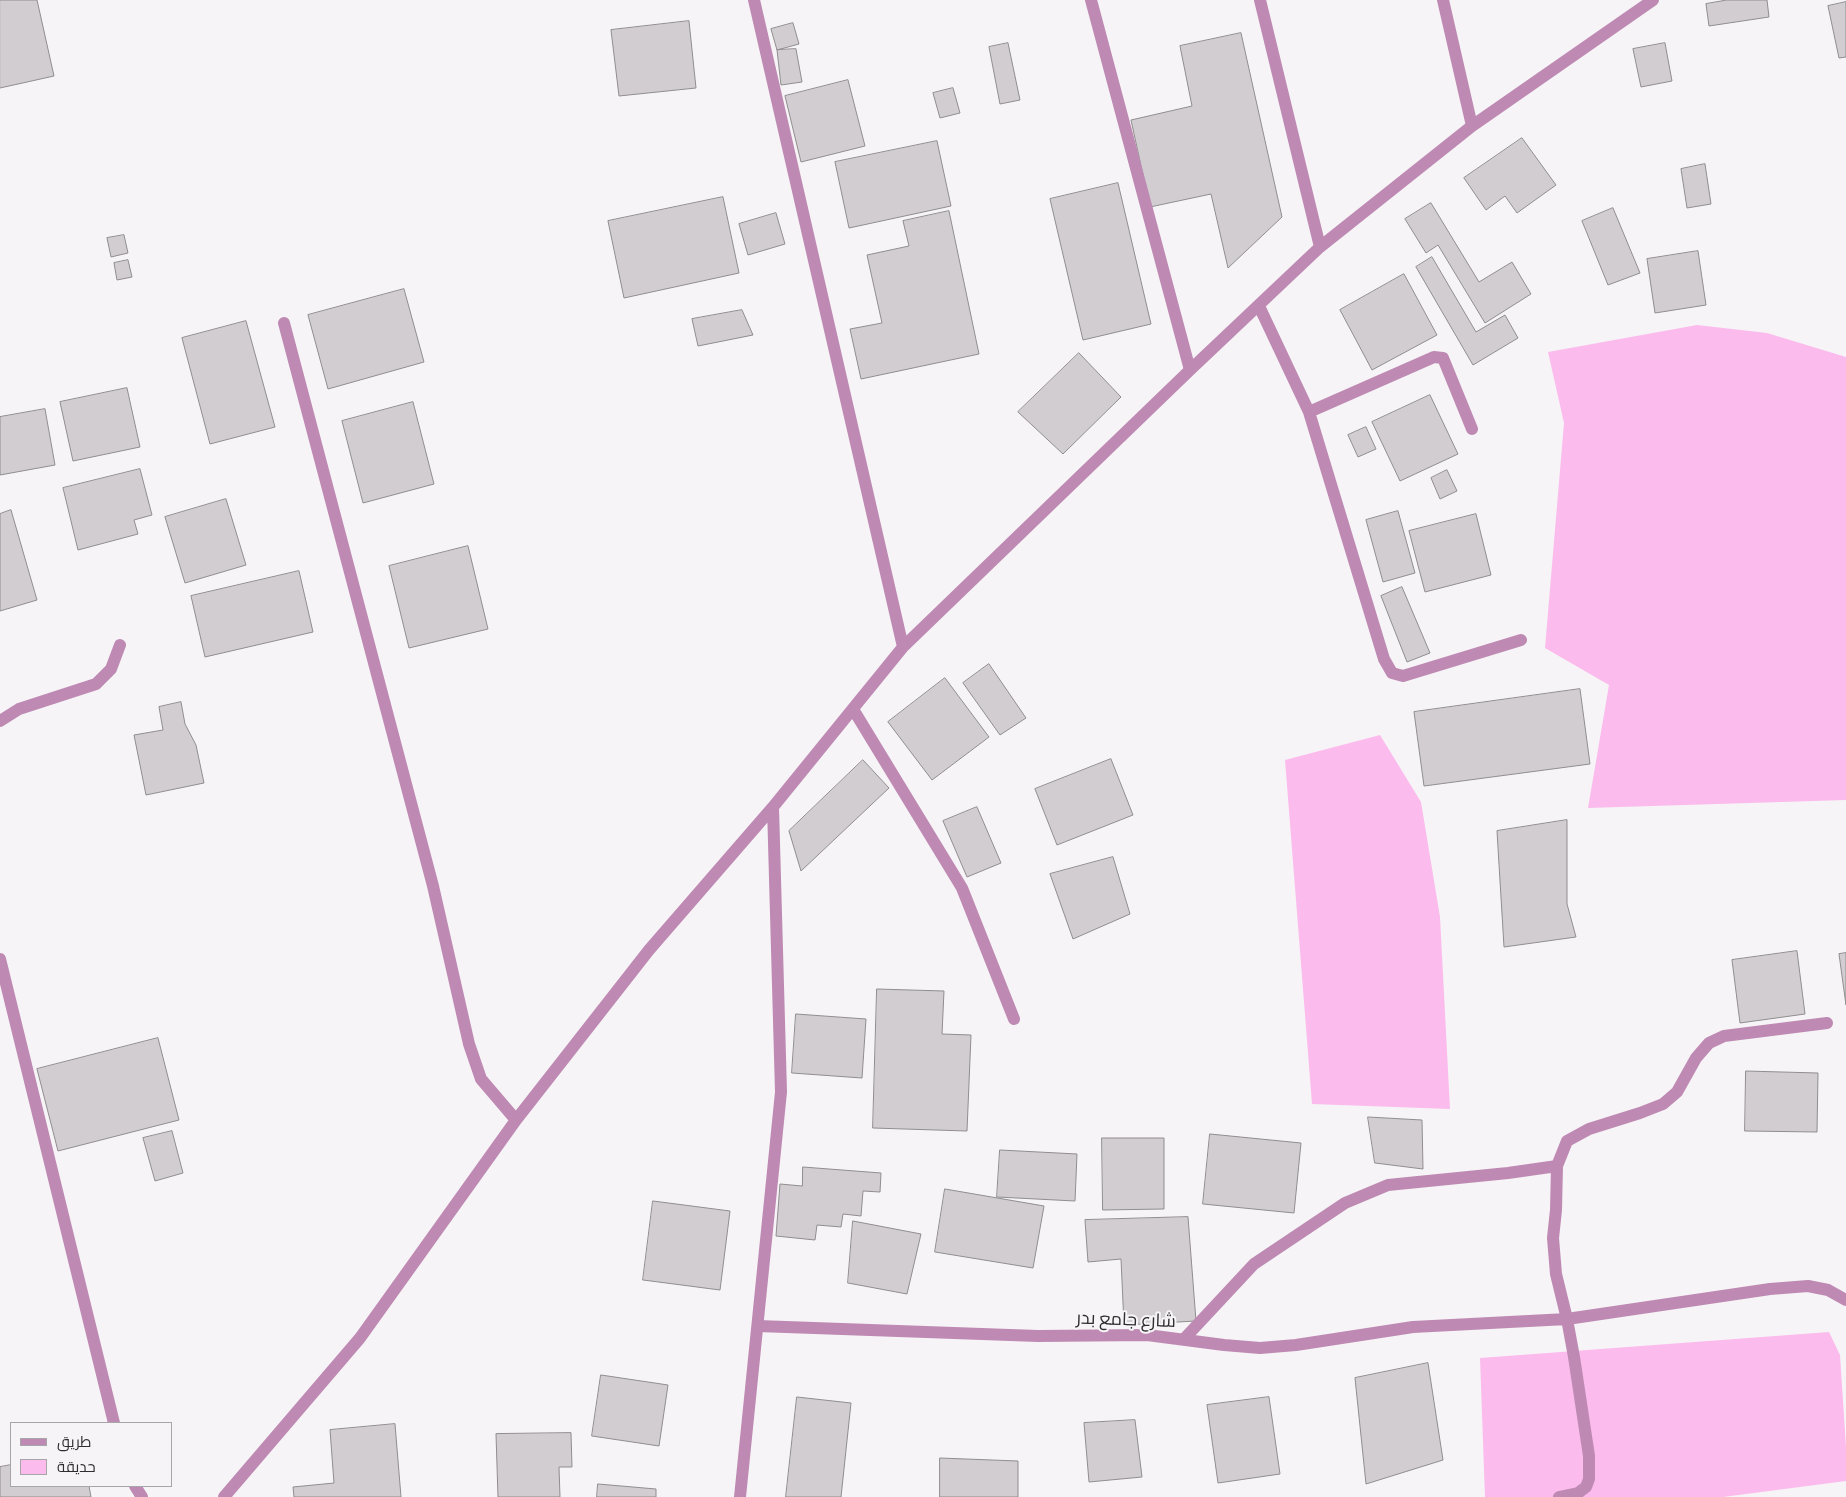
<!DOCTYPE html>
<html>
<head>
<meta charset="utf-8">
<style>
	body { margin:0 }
	#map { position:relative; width:1846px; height:1497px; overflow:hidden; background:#f7f4f7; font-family:Literata,Cairo,serif }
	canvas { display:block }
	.legend { position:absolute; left:10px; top:1422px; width:162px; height:65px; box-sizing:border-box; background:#f7f4f7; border:1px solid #a7a5a7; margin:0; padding:6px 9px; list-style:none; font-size:15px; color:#2f2e2f }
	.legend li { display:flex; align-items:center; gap:10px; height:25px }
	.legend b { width:25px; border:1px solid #a7a5a7 }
</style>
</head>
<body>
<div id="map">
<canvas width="1846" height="1497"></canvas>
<ul class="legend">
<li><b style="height:6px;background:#be8ab3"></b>طريق</li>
<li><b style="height:14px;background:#fbbbed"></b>حديقة</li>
</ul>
</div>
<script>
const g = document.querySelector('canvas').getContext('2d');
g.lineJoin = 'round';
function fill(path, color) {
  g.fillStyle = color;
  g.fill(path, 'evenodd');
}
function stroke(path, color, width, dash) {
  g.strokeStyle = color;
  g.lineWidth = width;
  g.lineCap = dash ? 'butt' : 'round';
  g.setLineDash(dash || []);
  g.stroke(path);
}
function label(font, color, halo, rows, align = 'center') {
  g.font = font + ' Literata,Cairo,serif';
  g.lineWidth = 4;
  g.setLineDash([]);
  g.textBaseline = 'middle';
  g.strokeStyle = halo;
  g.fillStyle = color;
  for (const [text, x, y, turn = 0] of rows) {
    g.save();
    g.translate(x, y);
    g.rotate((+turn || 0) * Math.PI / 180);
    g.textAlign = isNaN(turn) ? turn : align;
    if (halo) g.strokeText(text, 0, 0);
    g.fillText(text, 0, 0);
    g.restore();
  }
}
const green = new Path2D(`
	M 1697,325 L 1767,333 L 1846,357 L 1846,800 L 1588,808 L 1609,685 L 1545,648 L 1564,423 L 1548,352 Z
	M 1380,735 L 1421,802 L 1440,917 L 1450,1109 L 1312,1104 L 1285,760 Z
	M 1829,1332 L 1840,1355 L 1846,1447 L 1846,1481 L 1723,1497 L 1485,1497 L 1480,1358 Z`);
const building = new Path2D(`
	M 0,0 L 37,0 L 54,76 L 0,88 Z
	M 1727,0 L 1767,0 L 1769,17 L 1709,26 L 1706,4 Z
	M 1846,2 L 1846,57 L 1839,58 L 1828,6 Z
	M 689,21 L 696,88 L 619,96 L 611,30 Z
	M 793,23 L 799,44 L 777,50 L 771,29 Z
	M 1241,33 L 1282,217 L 1228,268 L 1211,194 L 1150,207 L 1131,120 L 1192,106 L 1180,46 Z
	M 1008,43 L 1020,100 L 1000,104 L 989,47 Z
	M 1665,43 L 1672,81 L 1641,87 L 1633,49 Z
	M 796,49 L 802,82 L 781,85 L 777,50 Z
	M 848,80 L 865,146 L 801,162 L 785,96 Z
	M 953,88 L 960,113 L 940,118 L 933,93 Z
	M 1522,138 L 1556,185 L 1517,213 L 1505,196 L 1486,210 L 1464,178 Z
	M 937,141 L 951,206 L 849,228 L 835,162 Z
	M 1705,164 L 1711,204 L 1687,208 L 1681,169 Z
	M 1118,183 L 1151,324 L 1083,340 L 1050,199 Z
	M 723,197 L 739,273 L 624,298 L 608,221 Z
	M 1431,203 L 1479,282 L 1512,262 L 1531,294 L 1485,323 L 1438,245 L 1426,253 L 1405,219 Z
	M 1613,208 L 1640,273 L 1608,285 L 1582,221 Z
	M 949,211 L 979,354 L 861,379 L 850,329 L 882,323 L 867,255 L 909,246 L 903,221 Z
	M 776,213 L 785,244 L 748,255 L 739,224 Z
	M 124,235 L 128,253 L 111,257 L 107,238 Z
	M 1698,251 L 1706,305 L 1655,313 L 1647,259 Z
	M 1432,257 L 1476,332 L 1505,315 L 1518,338 L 1473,365 L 1416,267 Z
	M 128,260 L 132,277 L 117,280 L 114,263 Z
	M 1404,274 L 1437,335 L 1372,370 L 1340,310 Z
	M 404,289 L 424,362 L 328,389 L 308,315 Z
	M 742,310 L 753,335 L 698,346 L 692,319 Z
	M 246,321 L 275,427 L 210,444 L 182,338 Z
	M 1079,353 L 1121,397 L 1063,454 L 1018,412 Z
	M 127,388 L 140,447 L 73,461 L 60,402 Z
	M 1430,395 L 1458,454 L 1400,481 L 1372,422 Z
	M 413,402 L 434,484 L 363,503 L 342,421 Z
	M 45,409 L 55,465 L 0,475 L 0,417 Z
	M 1366,427 L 1376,449 L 1358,457 L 1348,435 Z
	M 140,469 L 152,515 L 134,520 L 138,534 L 78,550 L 63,488 Z
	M 1447,470 L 1457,491 L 1440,499 L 1431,478 Z
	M 226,499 L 246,565 L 185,583 L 165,517 Z
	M 11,510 L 37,600 L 0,611 L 0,514 Z
	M 1398,511 L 1415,573 L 1383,582 L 1366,520 Z
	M 1476,514 L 1491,575 L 1425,592 L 1409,531 Z
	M 468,546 L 488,629 L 409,648 L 389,566 Z
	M 299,571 L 313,632 L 205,657 L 191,596 Z
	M 1402,587 L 1430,653 L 1407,662 L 1381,596 Z
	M 989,664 L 1026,718 L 1000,735 L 963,683 Z
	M 945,678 L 989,737 L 932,780 L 888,722 Z
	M 1580,689 L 1590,764 L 1424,786 L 1414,712 Z
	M 181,702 L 185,724 L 196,745 L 204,783 L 146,795 L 134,735 L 163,730 L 159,707 Z
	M 1111,759 L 1133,815 L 1057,845 L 1035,789 Z
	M 863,760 L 889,788 L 801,871 L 789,831 Z
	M 977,807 L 1001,863 L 967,877 L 943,821 Z
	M 1567,820 L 1567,904 L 1576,937 L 1504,947 L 1497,831 Z
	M 1113,857 L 1130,914 L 1073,939 L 1050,874 Z
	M 1797,951 L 1805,1014 L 1740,1023 L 1732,960 Z
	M 1846,953 L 1846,1005 L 1839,954 Z
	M 877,989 L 944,991 L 942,1034 L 971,1035 L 967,1131 L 873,1128 Z
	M 796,1014 L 866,1019 L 862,1078 L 792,1073 Z
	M 158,1038 L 179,1120 L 58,1151 L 37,1069 Z
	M 1746,1071 L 1818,1073 L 1817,1132 L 1745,1131 Z
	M 1368,1117 L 1422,1120 L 1423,1169 L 1375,1163 Z
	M 172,1131 L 183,1173 L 155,1181 L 143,1138 Z
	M 1210,1134 L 1301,1143 L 1294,1213 L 1203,1204 Z
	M 1102,1138 L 1164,1138 L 1164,1209 L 1103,1210 Z
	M 1000,1150 L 1077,1154 L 1075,1201 L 997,1197 Z
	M 803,1167 L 881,1173 L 880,1192 L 863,1191 L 861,1216 L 843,1214 L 841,1227 L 817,1225 L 815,1240 L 776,1236 L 780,1184 L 802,1186 Z
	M 945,1189 L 1044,1206 L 1033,1268 L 935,1252 Z
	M 653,1201 L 730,1211 L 720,1290 L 643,1280 Z
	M 1188,1217 L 1196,1321 L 1124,1325 L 1121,1259 L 1088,1262 L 1085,1220 Z
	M 853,1221 L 921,1234 L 907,1294 L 848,1283 Z
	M 1428,1363 L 1443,1460 L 1366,1484 L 1355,1378 Z
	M 601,1375 L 668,1385 L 659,1446 L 592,1436 Z
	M 797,1397 L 851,1403 L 841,1497 L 786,1497 Z
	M 1269,1397 L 1280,1474 L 1218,1483 L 1207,1405 Z
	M 1135,1420 L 1142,1477 L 1089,1482 L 1084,1423 Z
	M 395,1424 L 401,1497 L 294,1497 L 293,1487 L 334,1483 L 330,1430 Z
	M 571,1433 L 572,1467 L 559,1467 L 560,1497 L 498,1497 L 496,1434 Z
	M 940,1458 L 1018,1461 L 1018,1497 L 940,1497 Z
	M 11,1465 L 11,1486 L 89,1486 L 91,1497 L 0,1497 L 0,1467 Z
	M 598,1484 L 656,1489 L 656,1497 L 597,1497 Z`);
const minor = new Path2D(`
	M 754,0 L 903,647
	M 1091,0 L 1190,370
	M 1260,0 L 1320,247
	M 1443,0 L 1472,126
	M 1259,306 L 1309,412 L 1384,659 L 1392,673 L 1403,676 L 1521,640
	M 284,323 L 433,886 L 469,1044 L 481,1079 L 516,1120
	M 1309,412 L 1434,357 L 1443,358 L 1472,429
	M 853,709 L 962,888 L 1014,1019
	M 0,721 L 19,709 L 96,684 L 111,669 L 120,645
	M 0,959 L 114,1423
	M 758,1326 L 1038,1336 L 1147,1335 L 1224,1345 L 1260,1348 L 1296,1345 L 1413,1327 L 1567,1319 L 1770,1289 L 1808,1286 L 1828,1290 L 1846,1300
	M 1184,1339 L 1254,1264 L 1345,1203 L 1388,1185 L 1508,1173 L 1557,1166
	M 135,1486 L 142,1497
	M 224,1497 L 360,1338 L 516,1120 L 649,950 L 773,807 L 903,647 L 1190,370 L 1320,247 L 1472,126 L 1653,0
	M 740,1497 L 781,1092 L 773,807
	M 1559,1497 L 1578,1493 L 1586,1487 L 1589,1479 L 1589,1456 L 1574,1357 L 1567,1319 L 1556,1274 L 1553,1238 L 1556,1210 L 1557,1166 L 1567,1141 L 1589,1129 L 1640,1113 L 1663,1104 L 1677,1092 L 1696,1058 L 1709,1043 L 1724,1036 L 1827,1023`);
const streetNames = [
	["شارع جامع بدر",1126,1320,2]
];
fill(green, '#fbbbed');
fill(building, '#d1cdd0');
stroke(building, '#908d8f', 1);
stroke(minor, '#be8ab3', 12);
label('18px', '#2f2e2f', '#f7f4f7', streetNames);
</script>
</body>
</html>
